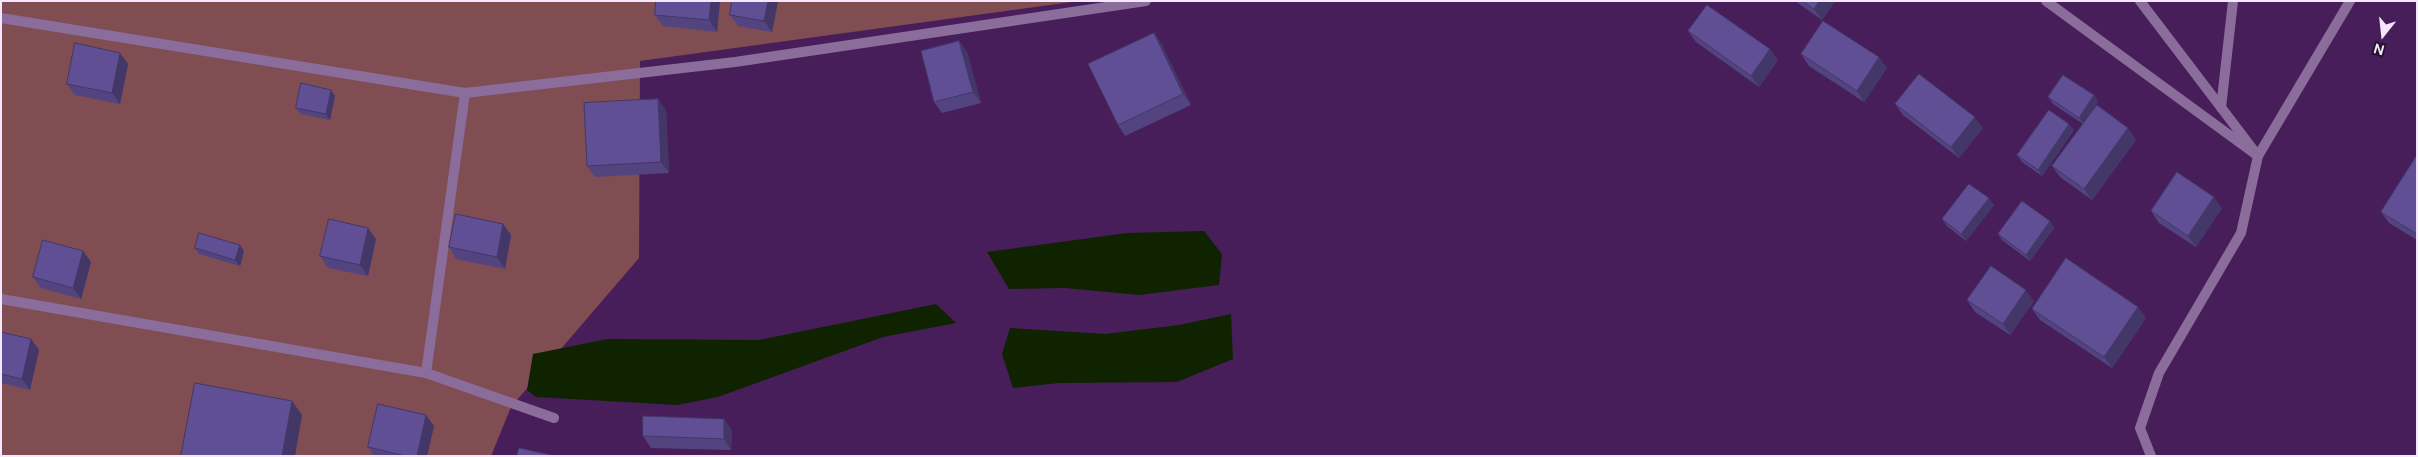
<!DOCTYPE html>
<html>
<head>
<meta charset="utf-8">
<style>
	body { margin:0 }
	#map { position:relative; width:2418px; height:457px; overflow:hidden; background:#471e5a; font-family:"DM Sans",sans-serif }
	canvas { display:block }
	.frame { position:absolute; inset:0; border:2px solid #f5e8fe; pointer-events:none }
	.north { position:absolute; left:2358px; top:10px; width:50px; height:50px; -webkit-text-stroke:4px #24132d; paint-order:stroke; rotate:196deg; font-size:14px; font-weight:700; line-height:20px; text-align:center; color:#f5e8fe }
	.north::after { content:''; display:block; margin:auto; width:18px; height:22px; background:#f5e8fe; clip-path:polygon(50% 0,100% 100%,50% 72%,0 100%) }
</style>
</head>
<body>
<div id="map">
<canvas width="2418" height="457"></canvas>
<div class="frame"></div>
<div class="north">N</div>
</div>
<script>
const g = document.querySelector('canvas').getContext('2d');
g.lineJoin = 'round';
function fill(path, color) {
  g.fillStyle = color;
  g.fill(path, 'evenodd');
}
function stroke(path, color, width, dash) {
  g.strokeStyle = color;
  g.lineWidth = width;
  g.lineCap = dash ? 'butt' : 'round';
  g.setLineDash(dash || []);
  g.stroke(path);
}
const green = new Path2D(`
	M 1,1 L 1079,1 L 640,61 L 639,258 L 511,407 L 491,456 L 1,456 Z`);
const water = new Path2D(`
	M 1204,231 L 1222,254 L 1219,285 L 1139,295 L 1065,288 L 1009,289 L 987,252 L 1127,233 Z
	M 936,304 L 956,323 L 883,337 L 718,397 L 677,405 L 536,397 L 527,390 L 533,354 L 607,339 L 759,340 Z
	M 1231,314 L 1233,359 L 1177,382 L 1059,383 L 1013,388 L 1002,354 L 1010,328 L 1105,334 L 1179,325 Z`);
const lane = new Path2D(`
	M 1,18 L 465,93 L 735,62 L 1146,1
	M 1,299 L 426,373 L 554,418
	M 426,373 L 465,93`);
const street = new Path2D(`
	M 2046,1 L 2258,156 L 2350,1
	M 2140,1 L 2258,156 L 2241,233 L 2159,373 L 2140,428 L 2151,456
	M 2221,108 L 2233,1`);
const wall = new Path2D(`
	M 656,1 L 720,1 L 717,32 L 663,26 L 655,15 Z
	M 732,1 L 778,1 L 772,32 L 738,26 L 730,15 Z
	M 1795,1 L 1835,1 L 1822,20 Z
	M 1688,31 L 1778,60 L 1759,87 L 1696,42 Z
	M 1154,33 L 1162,45 L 1191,105 L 1125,136 L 1118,125 Z
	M 959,41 L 967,52 L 981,103 L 942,113 L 934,102 Z
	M 1801,54 L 1887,68 L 1864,102 L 1809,66 Z
	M 128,64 L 120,104 L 75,95 L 67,84 Z
	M 331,90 L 335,96 L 330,120 L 301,114 L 296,108 Z
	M 2048,97 L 2098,101 L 2090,115 L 2136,140 L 2092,200 L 2060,177 L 2052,166 L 2083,124 L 2053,104 Z
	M 1895,104 L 1983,128 L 1959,158 L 1903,115 Z
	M 666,110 L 669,173 L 595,177 L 587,166 Z
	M 2074,130 L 2042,176 L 2022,162 L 2017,155 Z
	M 2417,155 L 2417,240 L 2389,223 L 2381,212 Z
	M 1994,205 L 1966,241 L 1947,226 L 1942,219 Z
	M 2222,208 L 2196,247 L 2159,223 L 2151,211 Z
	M 2050,221 L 2054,228 L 2030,261 L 2002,240 L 1998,234 Z
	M 503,224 L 511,235 L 505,269 L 456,259 L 449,247 Z
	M 376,239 L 368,276 L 328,268 L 320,256 Z
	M 195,248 L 244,251 L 240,266 L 199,254 Z
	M 83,251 L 91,262 L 81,299 L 41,288 L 33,277 Z
	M 1967,300 L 2034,301 L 2010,335 L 1975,312 Z
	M 2032,309 L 2146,318 L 2112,368 L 2040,320 Z
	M 1,332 L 31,339 L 39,350 L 30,390 L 1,383 Z
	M 434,426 L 427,456 L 374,456 L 368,447 Z
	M 732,430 L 731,450 L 651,448 L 643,436 Z`);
const shadedWall = new Path2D(`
	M 711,1 L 720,1 L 717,32 L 709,20 Z
	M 768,1 L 778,1 L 772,32 L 764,21 Z
	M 1819,1 L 1835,1 L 1822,20 L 1814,9 Z
	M 1154,33 L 1162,45 L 1191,105 L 1183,94 Z
	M 959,41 L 967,52 L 981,103 L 973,92 Z
	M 1770,49 L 1778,60 L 1759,87 L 1751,76 Z
	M 120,53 L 128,64 L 120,104 L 112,93 Z
	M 1879,57 L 1887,68 L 1864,102 L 1857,91 Z
	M 331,90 L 335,96 L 330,120 L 326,114 Z
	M 2094,95 L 2098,101 L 2084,124 L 2079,118 Z
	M 658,99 L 666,110 L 669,173 L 661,162 Z
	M 1975,117 L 1983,128 L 1959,158 L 1951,147 Z
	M 2069,124 L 2074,130 L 2042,176 L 2038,170 Z
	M 2128,128 L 2136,140 L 2092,200 L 2084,189 Z
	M 2214,197 L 2222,208 L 2196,247 L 2188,236 Z
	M 1989,198 L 1994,205 L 1966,241 L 1961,234 Z
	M 2050,221 L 2054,228 L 2030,261 L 2026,255 Z
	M 503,224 L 511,235 L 505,269 L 497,257 Z
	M 368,228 L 376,239 L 368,276 L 360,265 Z
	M 240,245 L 244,251 L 240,266 L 235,260 Z
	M 83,251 L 91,262 L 81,299 L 73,288 Z
	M 2026,290 L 2034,301 L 2010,335 L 2003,324 Z
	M 2138,307 L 2146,318 L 2112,368 L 2104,357 Z
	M 31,339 L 39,350 L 30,390 L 22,379 Z
	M 292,401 L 302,415 L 295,456 L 282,456 Z
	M 426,415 L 434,426 L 427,456 L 417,456 Z
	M 724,419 L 732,430 L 731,450 L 724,439 Z`);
const building = new Path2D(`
	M 656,1 L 711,1 L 709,20 L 655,15 Z
	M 732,1 L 768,1 L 764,21 L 730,15 Z
	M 1803,1 L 1819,1 L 1814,9 Z
	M 1707,5 L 1770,49 L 1751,76 L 1688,31 Z
	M 1823,21 L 1879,57 L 1857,91 L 1801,54 Z
	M 1154,33 L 1183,94 L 1118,125 L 1088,64 Z
	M 959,41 L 973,92 L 934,102 L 921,51 Z
	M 75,43 L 120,53 L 112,93 L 67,84 Z
	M 1919,74 L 1975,117 L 1951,147 L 1895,104 Z
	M 2063,75 L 2094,95 L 2079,118 L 2048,97 Z
	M 301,83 L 331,90 L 326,114 L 296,108 Z
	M 658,99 L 661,162 L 587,166 L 584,103 Z
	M 2097,105 L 2128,128 L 2084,189 L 2052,166 Z
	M 2049,110 L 2069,124 L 2038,170 L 2017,155 Z
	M 2417,155 L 2417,234 L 2381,212 Z
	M 2177,172 L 2214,197 L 2188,236 L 2151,211 Z
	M 1969,184 L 1989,198 L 1961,234 L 1942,219 Z
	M 2022,201 L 2050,221 L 2026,255 L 1998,234 Z
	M 456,214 L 503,224 L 497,257 L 449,247 Z
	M 329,219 L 368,228 L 360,265 L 320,256 Z
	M 199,233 L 240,245 L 235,260 L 195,248 Z
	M 43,240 L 83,251 L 73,288 L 33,277 Z
	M 2066,258 L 2138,307 L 2104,357 L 2032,309 Z
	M 1991,266 L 2026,290 L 2003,324 L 1967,300 Z
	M 1,332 L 31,339 L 22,379 L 1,374 Z
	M 195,383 L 292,401 L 282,456 L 181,456 Z
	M 378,404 L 426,415 L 417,456 L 406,456 L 368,447 Z
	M 643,416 L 724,419 L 724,439 L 643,436 Z
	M 519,448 L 556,456 L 517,456 Z`);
fill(green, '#7f4d52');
fill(water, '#0f2300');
stroke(lane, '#8b6d9c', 10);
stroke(street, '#8b6d9c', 10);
fill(wall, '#53447f');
fill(shadedWall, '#433768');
fill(building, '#604f94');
stroke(building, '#433768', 1);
</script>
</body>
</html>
